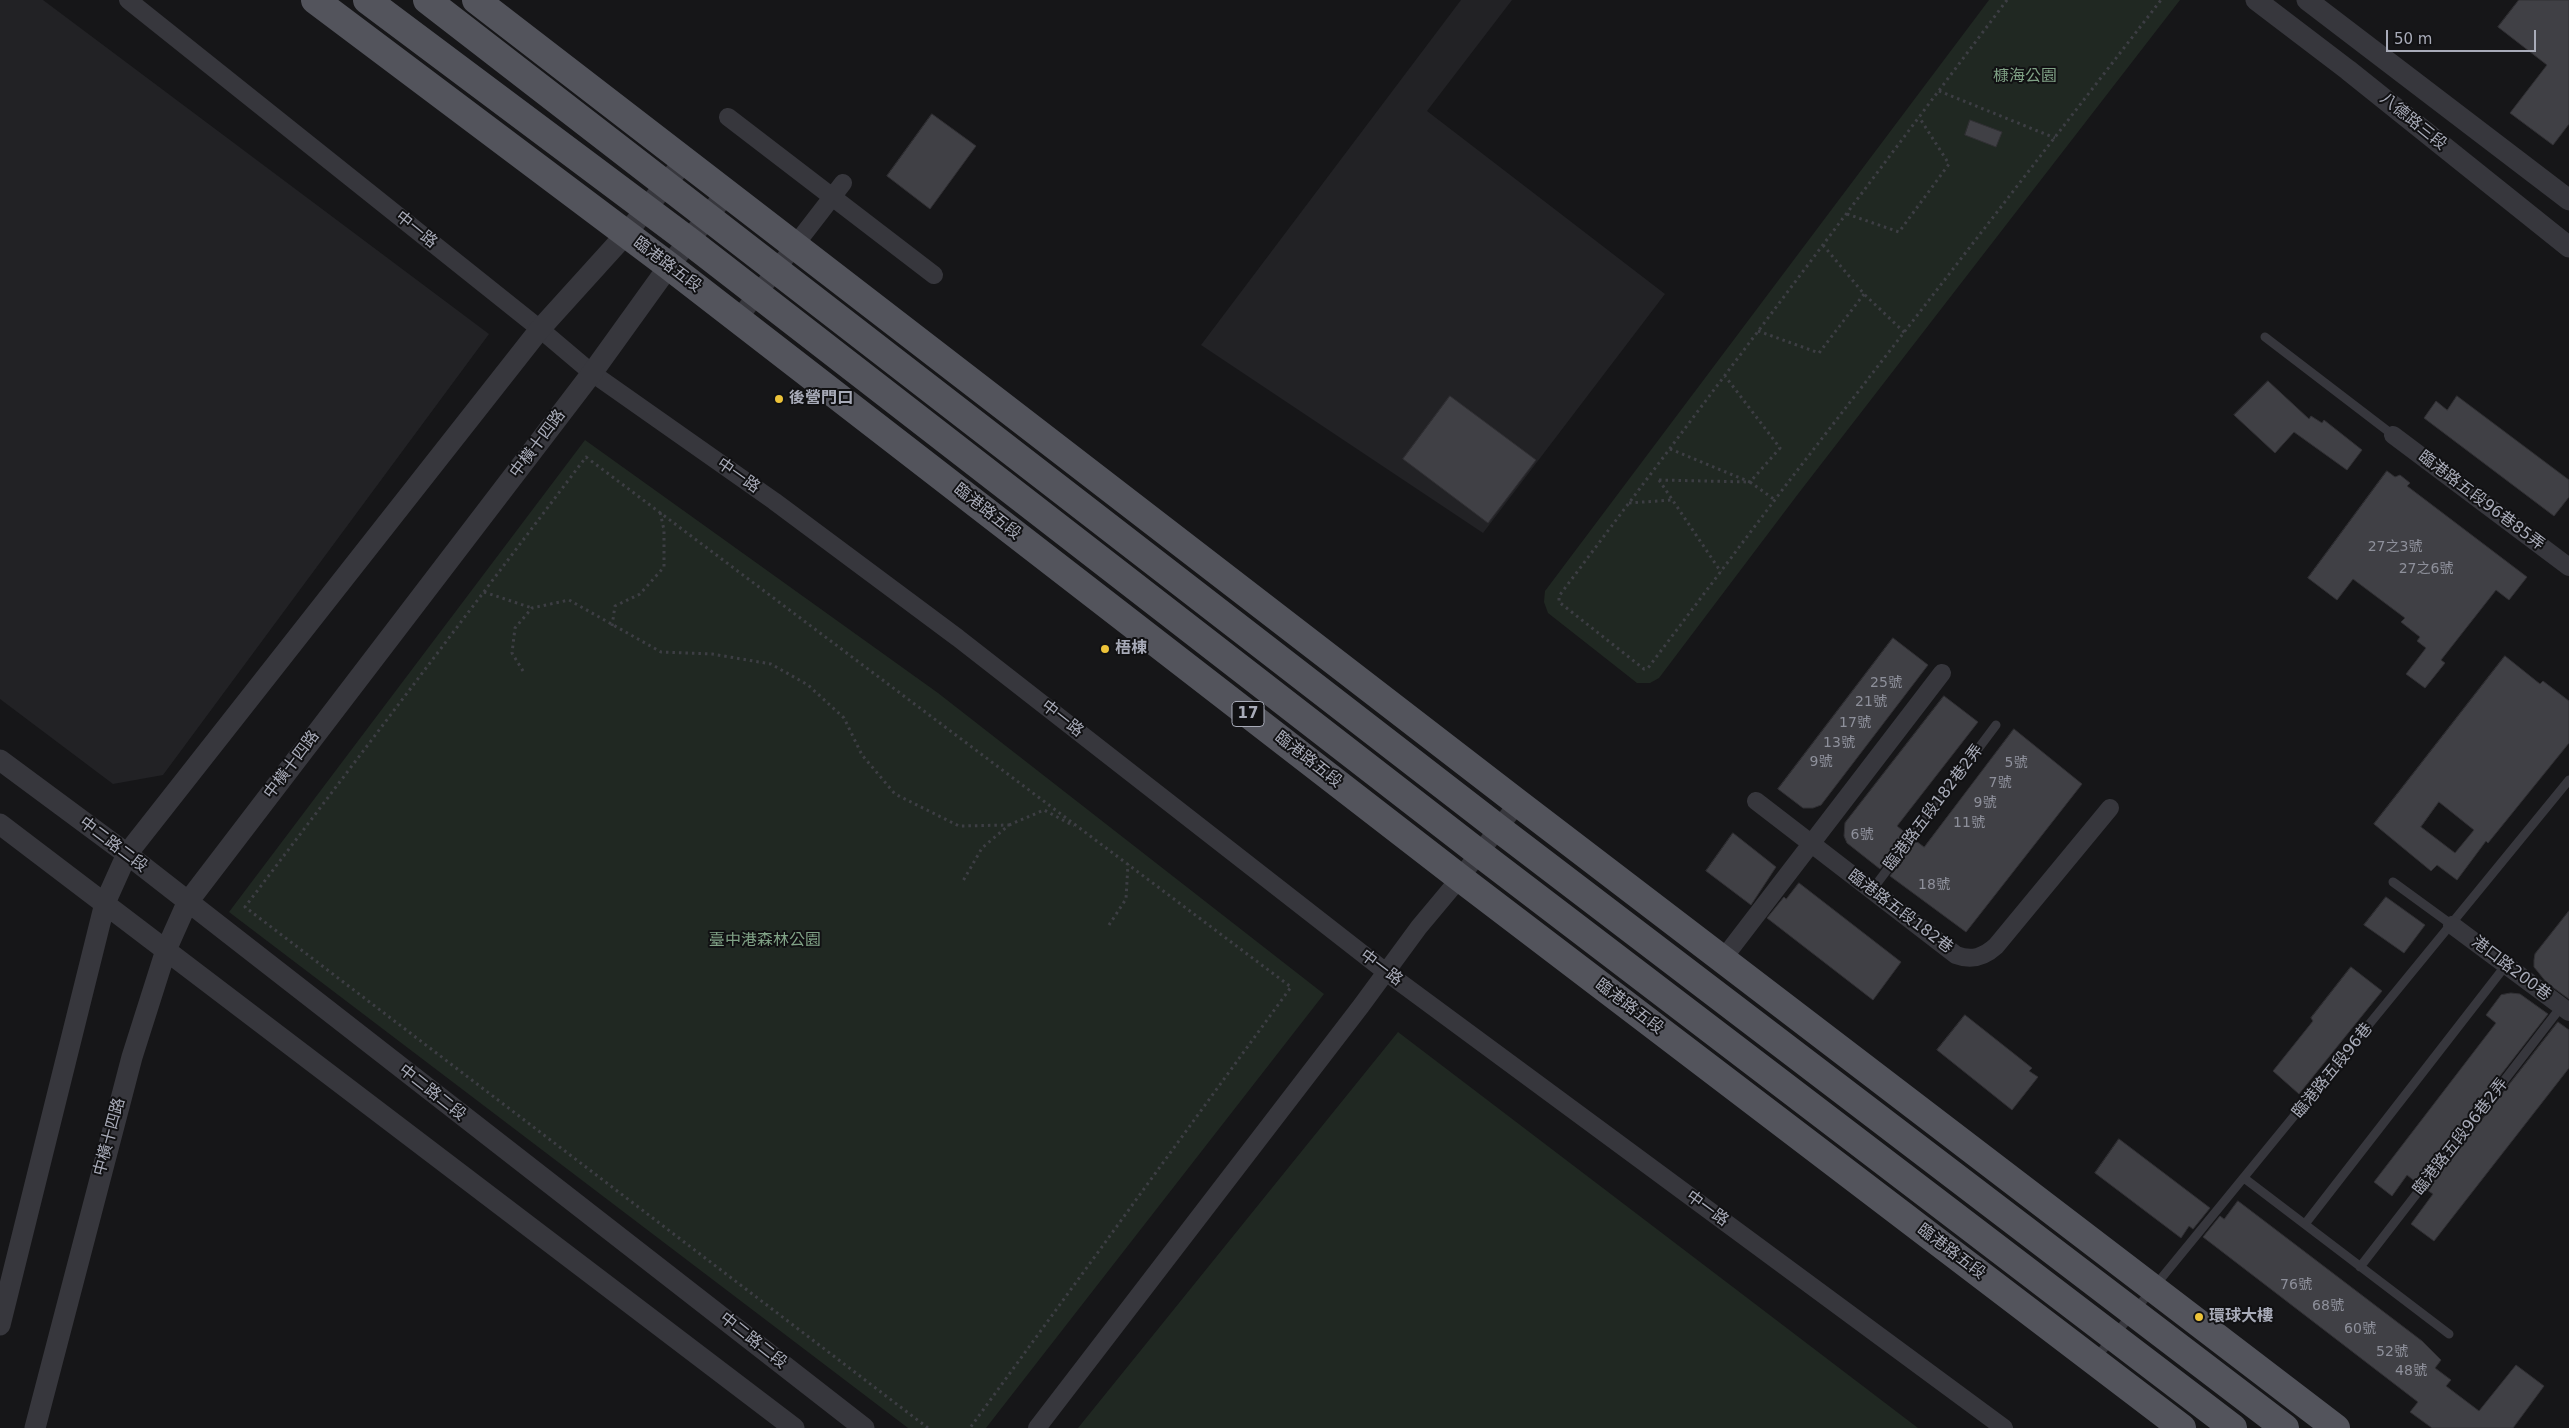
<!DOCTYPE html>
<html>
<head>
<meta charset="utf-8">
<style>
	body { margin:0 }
	#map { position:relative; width:2569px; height:1428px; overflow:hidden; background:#161618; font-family:"DejaVu Sans",sans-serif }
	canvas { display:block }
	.scale { position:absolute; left:2386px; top:30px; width:150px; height:22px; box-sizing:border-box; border:2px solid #a8abb8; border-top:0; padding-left:6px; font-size:15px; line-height:18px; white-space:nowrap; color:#a8abb8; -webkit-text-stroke:4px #111113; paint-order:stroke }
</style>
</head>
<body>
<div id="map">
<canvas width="2569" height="1428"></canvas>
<div class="scale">50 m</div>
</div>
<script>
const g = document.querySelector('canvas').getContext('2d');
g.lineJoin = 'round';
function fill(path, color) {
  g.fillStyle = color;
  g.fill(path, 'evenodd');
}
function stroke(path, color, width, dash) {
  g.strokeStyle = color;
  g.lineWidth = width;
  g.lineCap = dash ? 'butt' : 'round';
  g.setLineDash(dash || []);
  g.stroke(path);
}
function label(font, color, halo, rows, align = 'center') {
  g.font = font + ' "DejaVu Sans","Noto Sans TC",sans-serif';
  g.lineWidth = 4;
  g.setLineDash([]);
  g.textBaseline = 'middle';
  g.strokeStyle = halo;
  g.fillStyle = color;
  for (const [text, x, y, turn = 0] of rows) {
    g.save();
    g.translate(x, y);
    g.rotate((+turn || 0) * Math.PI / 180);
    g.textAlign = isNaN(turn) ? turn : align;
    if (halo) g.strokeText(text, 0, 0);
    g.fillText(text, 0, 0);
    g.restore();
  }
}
const built = new Path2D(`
	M 0,0 L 43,0 L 489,334 L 163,775 L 113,784 L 0,699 Z
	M 1461,0 L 1512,0 L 1427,111 L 1665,294 L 1483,533 L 1201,345 Z`);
const green = new Path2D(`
	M 1989,0 L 2180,0 L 1798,494 L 1659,678 L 1650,683 L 1637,683 L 1548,613 L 1544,602 L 1545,591 Z
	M 585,440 L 938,693 L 1324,994 L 986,1428 L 908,1428 L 229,912 Z
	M 1398,1032 L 1918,1428 L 1078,1428 Z`);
const building = new Path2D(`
	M 2519,0 L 2569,0 L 2569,124 L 2553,145 L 2510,113 L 2547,65 L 2498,27 Z
	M 932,114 L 976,146 L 930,209 L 887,176 Z
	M 1970,120 L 2002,132 L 1996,147 L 1965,135 Z
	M 2268,381 L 2309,419 L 2311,416 L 2322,423 L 2324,420 L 2362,450 L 2347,470 L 2294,432 L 2275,453 L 2234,415 Z
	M 1450,396 L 1536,460 L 1488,523 L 1403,459 Z
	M 2457,396 L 2569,480 L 2569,497 L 2554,516 L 2424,418 L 2436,401 L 2447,410 Z
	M 2387,471 L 2395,477 L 2400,475 L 2410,483 L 2407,486 L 2527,577 L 2509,600 L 2496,590 L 2441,660 L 2445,663 L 2425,688 L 2406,674 L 2426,648 L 2417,641 L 2420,637 L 2401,622 L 2405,618 L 2353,579 L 2337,600 L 2308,578 Z
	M 1893,638 L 1928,665 L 1821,805 L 1813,808 L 1803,808 L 1778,789 Z
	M 2505,656 L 2540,684 L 2543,681 L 2569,701 L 2569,743 L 2488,843 L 2486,841 L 2457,880 L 2437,865 L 2431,871 L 2374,824 ZM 2439,802 L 2474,830 L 2455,853 L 2421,827 Z
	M 1944,696 L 1978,722 L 1897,826 L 1907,834 L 1880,869 L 1847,843 L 1844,836 L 1845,823 Z
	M 2014,729 L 2082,784 L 1966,932 L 1890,876 L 1916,841 L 1924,847 Z
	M 1733,833 L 1776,867 L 1751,905 L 1706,871 Z
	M 1799,883 L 1901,962 L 1873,1000 L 1767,918 L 1784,897 L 1786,899 Z
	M 2386,897 L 2425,925 L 2404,953 L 2364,925 Z
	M 2569,911 L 2569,999 L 2547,983 L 2534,967 L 2534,960 L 2535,954 Z
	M 2351,967 L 2382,991 L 2299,1094 L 2273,1071 L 2313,1021 L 2311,1018 Z
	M 2511,993 L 2520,994 L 2548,1014 L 2417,1183 L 2407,1175 L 2392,1196 L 2374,1182 L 2496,1023 L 2486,1015 L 2501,995 Z
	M 1965,1015 L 2032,1068 L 2029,1071 L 2038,1077 L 2012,1110 L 1937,1050 Z
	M 2558,1022 L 2569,1030 L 2569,1068 L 2434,1241 L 2411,1224 L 2433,1194 L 2427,1190 Z
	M 2119,1139 L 2210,1208 L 2193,1229 L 2189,1226 L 2181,1238 L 2095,1173 Z
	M 2238,1201 L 2422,1341 L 2441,1360 L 2435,1368 L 2451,1380 L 2446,1386 L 2479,1411 L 2516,1365 L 2544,1386 L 2513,1428 L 2432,1428 L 2410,1412 L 2418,1402 L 2203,1237 L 2220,1216 L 2224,1219 Z`);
const path = new Path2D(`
	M 2007,0 L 1559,596 L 1559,602 L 1644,669 L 1648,668 L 1786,485 L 2161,0
	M 1939,91 L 2055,138
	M 1847,214 L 1899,232 L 1949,164 L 1919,117
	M 1823,245 L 1864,294 L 1905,333
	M 1758,331 L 1819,353 L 1864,294
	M 1670,449 L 1750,482 L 1780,448 L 1725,376
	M 1659,480 L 1750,482 L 1775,500
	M 1659,480 L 1721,572
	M 1629,503 L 1672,500
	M 484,592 L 532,608
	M 612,626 L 615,606 L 640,594 L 664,567 L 664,530 L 660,512
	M 523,671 L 512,653 L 515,628 L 532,608 L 569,600 L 661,652 L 712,654 L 771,664 L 808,685 L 844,718 L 862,755 L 895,794 L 959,826 L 1009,825 L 982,848 L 963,881
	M 1009,825 L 1044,810 L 1074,826
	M 1109,925 L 1126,899 L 1128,864
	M 928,1428 L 245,907 L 586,457 L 1291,987 L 970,1428`);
const service = new Path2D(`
	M 2265,337 L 2393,435
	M 2393,882 L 2452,925
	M 1872,890 L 1996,725
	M 2244,1178 L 2449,1334
	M 2305,1224 L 2506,965
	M 2360,1267 L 2561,1007
	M 2096,1358 L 2569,780`);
const minor = new Path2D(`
	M 128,0 L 540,329 L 592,373 L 774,501 L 958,638 L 1386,972 L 2004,1428
	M 728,117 L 934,275
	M 738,319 L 843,183
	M 2393,435 L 2569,567
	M 1756,801 L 1956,955 C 1972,961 1984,957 1996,946 L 2110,808
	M 2452,925 L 2569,1012
	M 1722,960 L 1942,673
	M 1037,1428 L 1361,1006 L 1419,927 L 1460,878 L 1518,803`);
const tertiary = new Path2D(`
	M 2256,0 L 2348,70 L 2569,247
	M 2307,0 L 2569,200
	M 0,760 L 127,854 L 864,1428
	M 0,824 L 794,1428
	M 0,1325 L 105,903 L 127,854 L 540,329 L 626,234 L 685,160
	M 35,1428 L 132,1057 L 166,950 L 187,903 L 592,373 L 669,266 L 727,192`);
const primary = new Path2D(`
	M 315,0 L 669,266 L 1460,878 L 2182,1428
	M 367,0 L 689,241 L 1479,853 L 2233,1428
	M 427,0 L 1498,828 L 2285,1428
	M 476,0 L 1518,803 L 2336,1428`);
const markers = [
	[779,399,5,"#edc339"],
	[1105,649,5,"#edc339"],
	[2199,1317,5,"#edc339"]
];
const numberNames = [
	["27之3號",2395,547],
	["27之6號",2426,569],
	["25號",1886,683],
	["21號",1871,702],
	["17號",1855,723],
	["13號",1839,743],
	["9號",1821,762],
	["5號",2016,763],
	["7號",2000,783],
	["9號",1985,803],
	["11號",1969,823],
	["6號",1862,835],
	["18號",1934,885],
	["76號",2296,1285],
	["68號",2328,1306],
	["60號",2360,1329],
	["52號",2392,1352],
	["48號",2411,1371]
];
const shields = [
	[1248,714,32]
];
const shieldNames = [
	["17",1248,714]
];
const parkNames = [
	["槺海公園",2025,77],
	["臺中港森林公園",765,941]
];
const streetNames = [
	["八德路三段",2413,122,39],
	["中一路",416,230,39],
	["臨港路五段",667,265,37],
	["中橫十四路",538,444,-53],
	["中一路",738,476,35],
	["臨港路五段96巷85弄",2481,501,37],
	["臨港路五段",987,512,38],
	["中一路",1062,719,38],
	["臨港路五段",1308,760,38],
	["中橫十四路",292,765,-53],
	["臨港路五段182巷2弄",1934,808,-53],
	["中二路二段",113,845,37],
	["臨港路五段182巷",1900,912,37],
	["中一路",1381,968,37],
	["港口路200巷",2511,969,37],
	["臨港路五段",1629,1007,37],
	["臨港路五段96巷",2333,1071,-51],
	["中二路二段",432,1093,38],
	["中橫十四路",110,1137,-75],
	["臨港路五段96巷2弄",2461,1137,-52],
	["中一路",1707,1209,36],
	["臨港路五段",1951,1252,37],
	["中二路二段",753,1341,38]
];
const poiNames = [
	["後營門口",789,399],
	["梧棟",1115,649],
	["環球大樓",2209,1317]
];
fill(built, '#222225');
fill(green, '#202822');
fill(building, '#404045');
stroke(building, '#313034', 1);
stroke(path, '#3d3e44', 3, [2.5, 4]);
stroke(service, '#37373d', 9);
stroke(minor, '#37373d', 18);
stroke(tertiary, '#37373d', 21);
stroke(primary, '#53545c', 28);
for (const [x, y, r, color] of markers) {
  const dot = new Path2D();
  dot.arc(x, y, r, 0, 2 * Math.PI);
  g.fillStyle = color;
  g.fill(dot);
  stroke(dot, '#111113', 2);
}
label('14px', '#8e909b', null, numberNames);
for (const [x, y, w] of shields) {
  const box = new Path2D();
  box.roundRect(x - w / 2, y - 12.5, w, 25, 4);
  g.fillStyle = '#111113';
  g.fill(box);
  stroke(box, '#a8abb8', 1);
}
label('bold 15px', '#a8abb8', null, shieldNames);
label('16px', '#80a286', '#111113', parkNames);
label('16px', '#a8abb8', '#111113', streetNames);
label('bold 16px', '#a8abb8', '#111113', poiNames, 'left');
</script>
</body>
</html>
